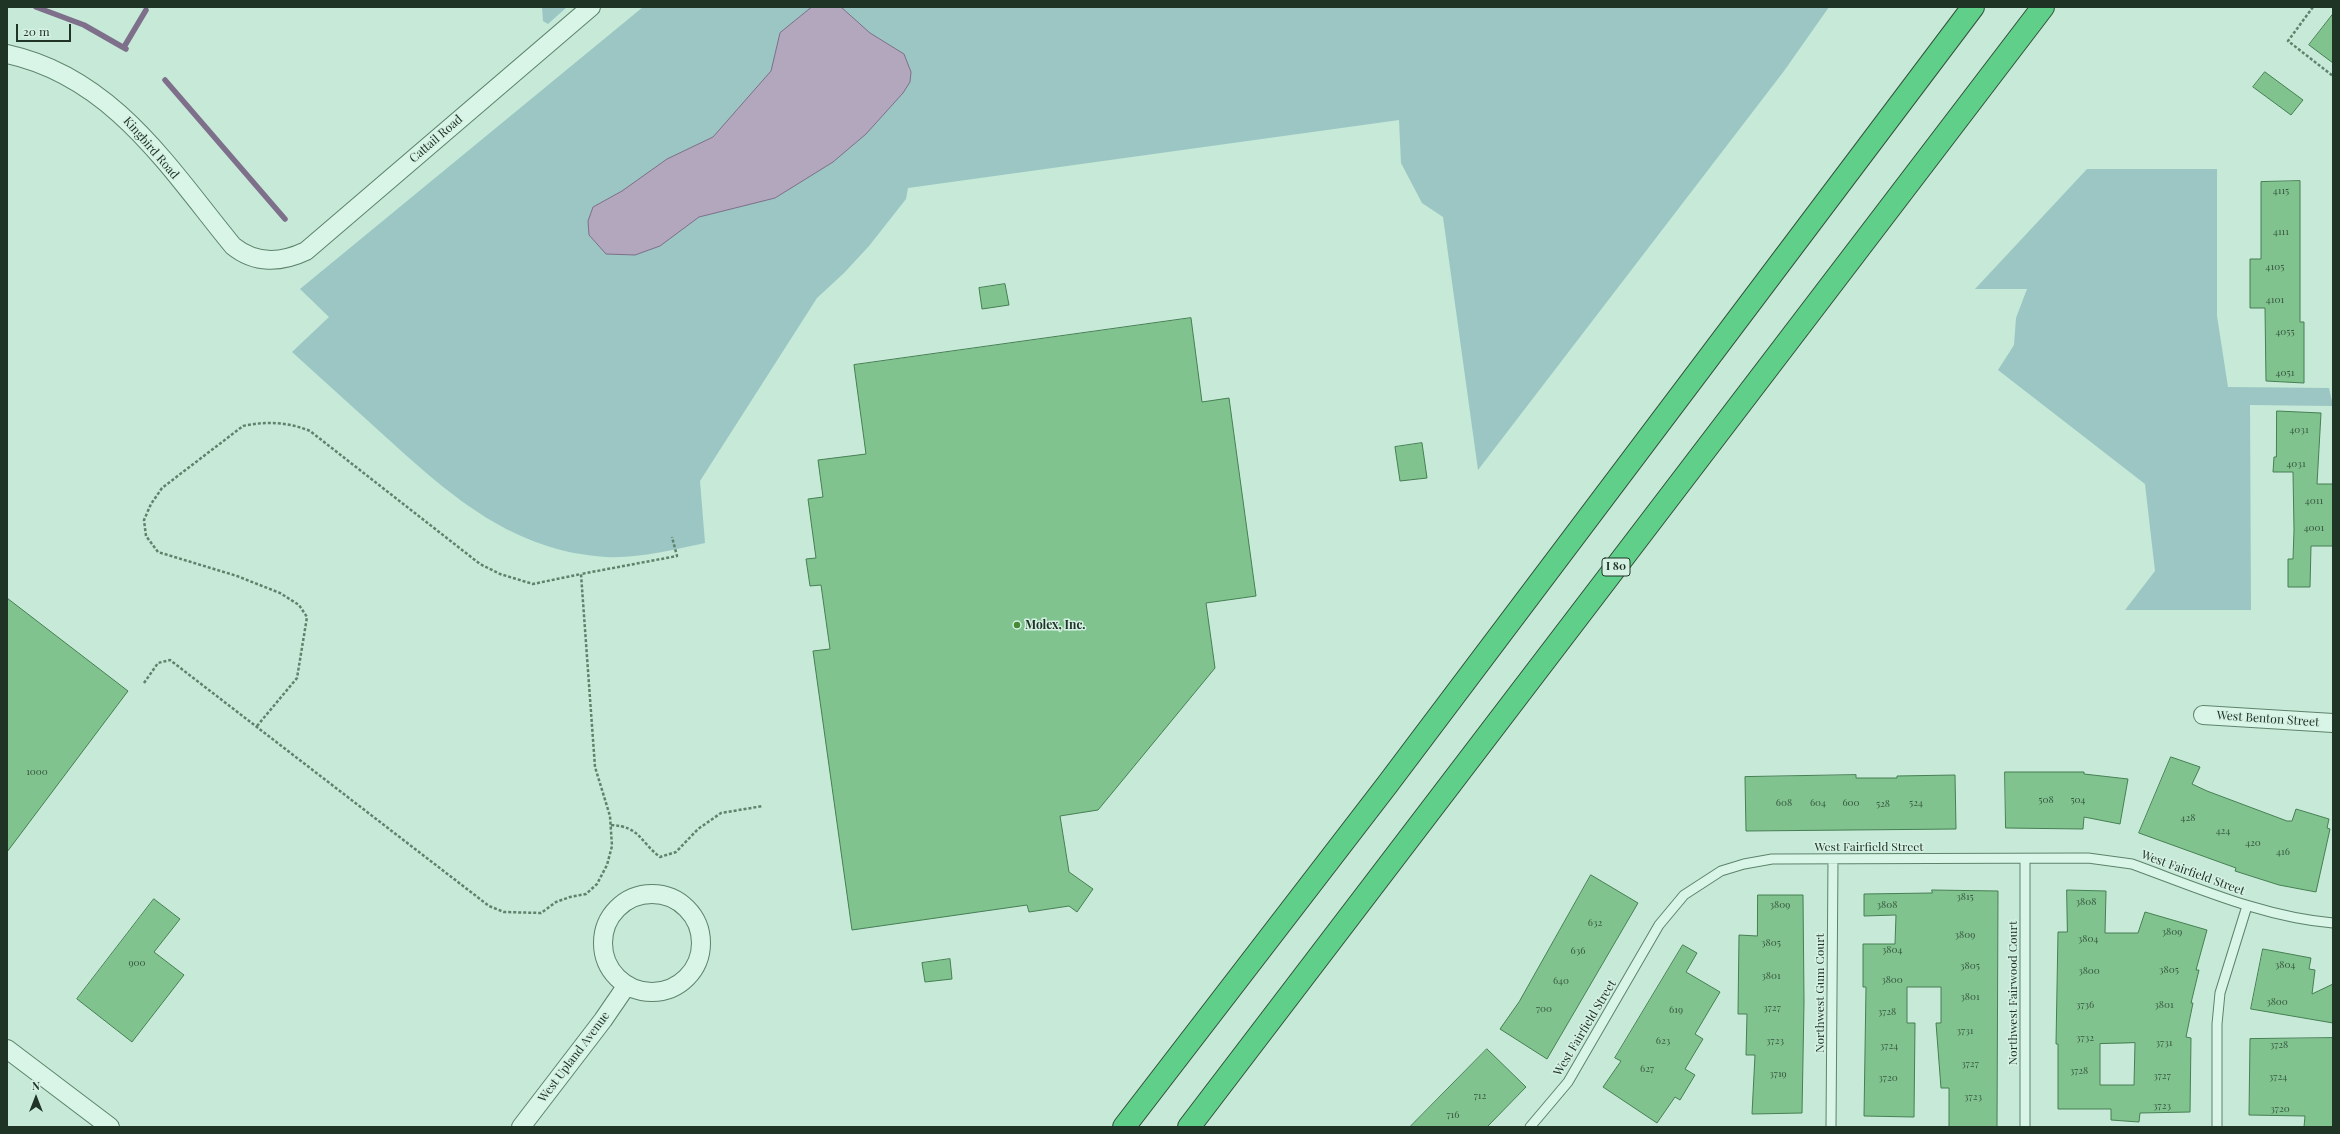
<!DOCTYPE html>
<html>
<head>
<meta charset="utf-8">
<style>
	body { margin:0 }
	#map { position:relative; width:2340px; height:1134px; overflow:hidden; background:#c6e9d8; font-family:"Playfair Display",serif }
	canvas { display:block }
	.frame { position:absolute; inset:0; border:8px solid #203426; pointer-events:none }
	.north { position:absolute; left:16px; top:1078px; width:40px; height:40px; -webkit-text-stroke:3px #d5f1e4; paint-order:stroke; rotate:0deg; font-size:11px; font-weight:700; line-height:16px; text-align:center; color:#203426 }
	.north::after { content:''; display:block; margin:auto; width:14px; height:18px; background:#203426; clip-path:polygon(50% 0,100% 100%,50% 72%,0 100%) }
	.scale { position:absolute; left:16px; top:24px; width:55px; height:18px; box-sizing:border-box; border:2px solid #203426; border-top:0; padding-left:5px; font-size:12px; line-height:14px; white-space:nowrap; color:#203426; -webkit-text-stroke:3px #d5f1e4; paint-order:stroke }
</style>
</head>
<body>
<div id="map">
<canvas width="2340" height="1134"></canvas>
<div class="frame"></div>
<div class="north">N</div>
<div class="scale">20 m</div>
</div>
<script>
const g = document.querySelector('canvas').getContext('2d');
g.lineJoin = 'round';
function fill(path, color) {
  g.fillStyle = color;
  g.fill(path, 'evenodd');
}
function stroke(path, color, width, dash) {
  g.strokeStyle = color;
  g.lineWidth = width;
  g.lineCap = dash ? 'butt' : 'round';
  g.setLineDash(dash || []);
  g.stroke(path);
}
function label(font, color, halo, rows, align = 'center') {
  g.font = font + ' "Playfair Display",serif';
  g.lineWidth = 3;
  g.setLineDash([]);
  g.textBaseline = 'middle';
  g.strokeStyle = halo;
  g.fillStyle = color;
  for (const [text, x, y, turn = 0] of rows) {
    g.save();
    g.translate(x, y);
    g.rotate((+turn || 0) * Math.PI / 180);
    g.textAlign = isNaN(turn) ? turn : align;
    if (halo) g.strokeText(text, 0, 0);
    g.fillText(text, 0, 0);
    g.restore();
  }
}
const green = new Path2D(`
	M 542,7 L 567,7 L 548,24 L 543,21 Z
	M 643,7 L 1829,7 L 1784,71 L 1478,470 L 1443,217 L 1422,203 L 1401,163 L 1399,120 L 908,188 L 906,199 L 869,246 L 844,273 L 817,298 L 700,481 L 705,543 C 676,549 636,559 606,557 C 514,551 453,498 388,439 C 356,410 324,381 292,352 L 329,317 L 300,289 Z
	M 2087,169 L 2217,169 L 2217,316 L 2228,387 L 2329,388 L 2333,406 L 2250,405 L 2251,610 L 2125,610 L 2155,571 L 2145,484 L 1998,370 L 2014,345 L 2016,318 L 2027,289 L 1975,289 Z`);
const water = new Path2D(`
	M 812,7 L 841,7 L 870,33 L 904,54 L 911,72 L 910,82 L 903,93 L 866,134 L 833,162 L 775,198 L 699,217 L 660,246 L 635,255 L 606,254 L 589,235 L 588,221 L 593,207 L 622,191 L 667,159 L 713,137 L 771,71 L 780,33 Z`);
const stream = new Path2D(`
	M 36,7 L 84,25 L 126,49
	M 124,47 L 146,10
	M 165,80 L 285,219`);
const building = new Path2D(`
	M 2333,14 L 2333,63 L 2309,45 Z
	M 2265,72 L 2303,100 L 2291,115 L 2253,87 Z
	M 2300,181 L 2300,322 L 2304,322 L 2304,383 L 2266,381 L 2265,308 L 2250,308 L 2250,259 L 2261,259 L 2261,182 Z
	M 1005,284 L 1009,305 L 982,309 L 979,288 Z
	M 1191,318 L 1202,402 L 1229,398 L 1256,596 L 1206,603 L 1215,668 L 1098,810 L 1060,816 L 1069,872 L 1093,889 L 1077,912 L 1069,906 L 1029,912 L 1027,905 L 852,930 L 813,651 L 830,649 L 821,585 L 810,586 L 806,559 L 816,558 L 808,499 L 823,497 L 818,460 L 866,454 L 854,365 Z
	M 2277,411 L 2321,413 L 2317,484 L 2333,484 L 2333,546 L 2311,546 L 2310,587 L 2288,587 L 2288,559 L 2293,559 L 2294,530 L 2293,472 L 2273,472 L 2274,457 L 2276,457 Z
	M 1422,443 L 1427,478 L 1400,481 L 1395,447 Z
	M 7,598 L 128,691 L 7,852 Z
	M 2171,757 L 2200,767 L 2192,784 L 2207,791 L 2287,821 L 2292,821 L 2296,809 L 2329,819 L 2327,828 L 2330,829 L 2316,892 L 2279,885 L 2235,871 L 2236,868 L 2139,833 Z
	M 2005,772 L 2084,772 L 2084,774 L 2128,779 L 2120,824 L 2084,817 L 2083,829 L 2006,828 Z
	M 1856,775 L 1856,778 L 1897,778 L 1897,776 L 1955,775 L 1956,829 L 1746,831 L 1745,777 Z
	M 1591,875 L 1638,903 L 1547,1059 L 1500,1029 L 1519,1002 Z
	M 1932,890 L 1998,891 L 1997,1127 L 1949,1127 L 1949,1088 L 1941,1088 L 1936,1023 L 1941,1023 L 1941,987 L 1907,987 L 1907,1023 L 1915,1023 L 1914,1117 L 1864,1116 L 1866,987 L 1863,987 L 1863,944 L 1895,944 L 1896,915 L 1864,916 L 1864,894 L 1932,893 Z
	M 2067,890 L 2106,891 L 2105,933 L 2138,933 L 2145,912 L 2207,930 L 2196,970 L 2199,970 L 2191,1003 L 2193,1003 L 2186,1037 L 2191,1038 L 2190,1112 L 2140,1113 L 2139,1122 L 2111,1120 L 2111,1109 L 2058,1109 L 2058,1044 L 2056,1044 L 2058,932 L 2067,932 ZM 2135,1043 L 2134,1085 L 2100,1085 L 2100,1044 Z
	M 1758,895 L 1803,895 L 1804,1002 L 1802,1113 L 1752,1114 L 1755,1055 L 1746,1055 L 1747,1014 L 1738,1014 L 1739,935 L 1757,936 Z
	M 154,899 L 180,919 L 154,952 L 184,975 L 132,1042 L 77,999 Z
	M 1683,945 L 1697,953 L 1686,972 L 1720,992 L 1695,1034 L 1703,1039 L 1685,1069 L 1695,1075 L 1680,1100 L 1675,1097 L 1657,1123 L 1603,1087 L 1621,1061 L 1615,1058 Z
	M 2263,949 L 2311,958 L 2309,969 L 2315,970 L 2312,994 L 2333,984 L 2333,1023 L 2251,1009 Z
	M 950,959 L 952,979 L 925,982 L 922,963 Z
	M 2333,1038 L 2333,1127 L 2304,1127 L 2305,1116 L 2249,1115 L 2250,1039 Z
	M 1487,1049 L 1526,1087 L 1487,1127 L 1410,1127 Z`);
const path = new Path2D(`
	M 2313,7 L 2288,41 L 2333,76
	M 144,683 L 158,663 L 170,660 L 489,906 L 504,912 L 541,913 L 556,902 L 570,897 L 586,894 L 597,884 L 607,865 L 612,846 L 610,816 L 595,767 L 581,574 L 677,556 L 672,537
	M 257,726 L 297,678 L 307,617 L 299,605 L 280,593 L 237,576 L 158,552 L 146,536 L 144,520 L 151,504 L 162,488 L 243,426 C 266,421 289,422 310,431 L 480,564 L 500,574 L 533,584 L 581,574
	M 611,825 C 641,827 639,841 660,857 L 676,852 L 698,829 L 721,813 L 763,806`);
const service = new Path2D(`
	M 1530,1127 L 1568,1082 L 1659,925 L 1684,895 L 1721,871 L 1744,864 L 1772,859 L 2088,858 L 2132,864 C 2198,888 2263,917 2333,923
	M 1831,1127 L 1833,859
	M 2025,1127 L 2025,860
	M 2217,1127 L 2217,1024 L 2220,993 L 2247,906`);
const minor = new Path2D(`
	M 7,54 C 113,77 169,168 233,246 C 255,264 281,263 306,251 L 591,7
	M 2203,715 L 2333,723
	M603 943a49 49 0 1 1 98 0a49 49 0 1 1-98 0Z
	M 7,1049 L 110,1127
	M 521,1127 L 603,1020 L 627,985`);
const motorway = new Path2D(`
	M 1124,1127 L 1387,785 L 1973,7
	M 1189,1127 L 2043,7`);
const markers = [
	[1017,625,4,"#468b34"]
];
const numberNames = [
	["4115",2281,191],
	["4111",2281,232],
	["4105",2275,267],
	["4101",2275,300],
	["4055",2285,332],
	["4051",2285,373],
	["4031",2299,430],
	["4031",2296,464],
	["4011",2314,501],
	["4001",2314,528],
	["1000",37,772],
	["508",2046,800],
	["504",2078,800],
	["608",1784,803],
	["604",1818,803],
	["600",1851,803],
	["524",1916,803],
	["528",1883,804],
	["428",2188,818],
	["424",2223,831],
	["420",2253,843],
	["416",2283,852],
	["3815",1965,897],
	["3808",2086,902],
	["3809",1780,905],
	["3808",1887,905],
	["632",1595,923],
	["3809",2172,932],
	["3809",1965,935],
	["3804",2088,939],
	["3805",1771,943],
	["3804",1892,950],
	["636",1578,951],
	["900",137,963],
	["3804",2285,965],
	["3805",1970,966],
	["3805",2169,970],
	["3800",2089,971],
	["3801",1771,976],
	["3800",1892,980],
	["640",1561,981],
	["3801",1970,997],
	["3800",2277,1002],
	["3736",2085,1005],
	["3801",2164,1005],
	["3727",1772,1008],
	["700",1544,1009],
	["619",1676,1010],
	["3728",1887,1012],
	["3731",1965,1031],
	["3732",2085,1038],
	["623",1663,1041],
	["3723",1775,1041],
	["3731",2164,1043],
	["3728",2279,1045],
	["3724",1889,1046],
	["3727",1970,1064],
	["627",1647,1069],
	["3728",2079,1071],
	["3719",1778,1074],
	["3727",2162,1076],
	["3724",2278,1077],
	["3720",1888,1078],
	["712",1480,1096],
	["3723",1973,1097],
	["3723",2162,1106],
	["3720",2280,1109],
	["716",1453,1115]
];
const shields = [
	[1616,567,28]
];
const shieldNames = [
	["I 80",1616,567]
];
const streetNames = [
	["Cattail Road",436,139,-41],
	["Kingbird Road",151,148,49],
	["West Benton Street",2268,719,4],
	["West Fairfield Street",1869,847],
	["West Fairfield Street",2193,873,20],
	["Northwest Gum Court",1820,993,-90],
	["Northwest Fairwood Court",2013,993,-90],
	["West Fairfield Street",1585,1028,-59],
	["West Upland Avenue",574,1057,-53]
];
const poiNames = [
	["Molex, Inc.",1025,625]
];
fill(green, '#9bc6c3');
fill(water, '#b2a7bd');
stroke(water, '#7e6f8b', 1);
stroke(stream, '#7e6f8b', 5.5);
fill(building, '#80c38f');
stroke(building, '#467f52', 1);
stroke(service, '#5e836a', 11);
stroke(minor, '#5e836a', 20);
stroke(motorway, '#31513a', 24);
stroke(path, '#5e836a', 2.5, [3, 2]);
stroke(service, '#d8f5e7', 9);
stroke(minor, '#d8f5e7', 18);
stroke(motorway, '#60cf89', 22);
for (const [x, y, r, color] of markers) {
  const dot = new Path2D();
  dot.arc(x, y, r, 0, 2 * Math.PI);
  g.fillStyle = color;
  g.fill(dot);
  stroke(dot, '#d5f1e4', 1.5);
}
label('10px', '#385840', null, numberNames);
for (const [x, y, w] of shields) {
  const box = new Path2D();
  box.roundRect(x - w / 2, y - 9, w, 18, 3);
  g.fillStyle = '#d5f1e4';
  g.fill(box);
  stroke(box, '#203426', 1);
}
label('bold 11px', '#203426', null, shieldNames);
label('12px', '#203426', '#d5f1e4', streetNames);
label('bold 12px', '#203426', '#d5f1e4', poiNames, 'left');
</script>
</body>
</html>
